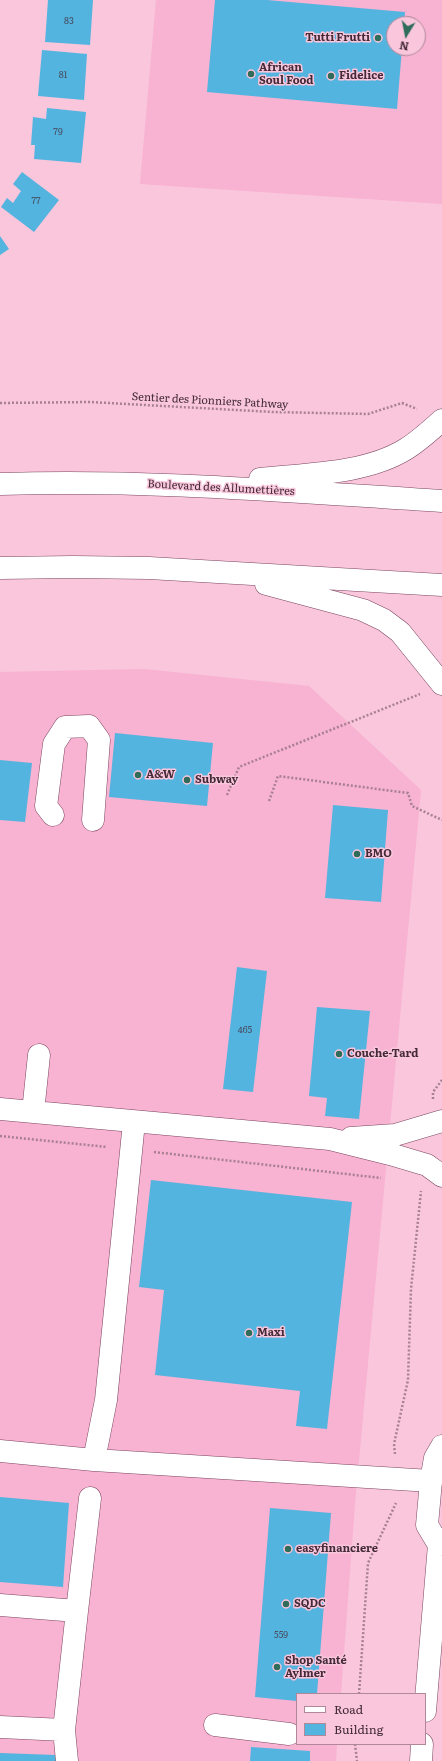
<!DOCTYPE html>
<html>
<head>
<meta charset="utf-8">
<style>
	body { margin:0 }
	#map { position:relative; width:442px; height:1761px; overflow:hidden; background:#f9c6dc; font-family:Literata,serif }
	canvas { display:block }
	.legend { position:absolute; left:296px; top:1693px; width:130px; height:52px; box-sizing:border-box; background:#f9c6dc; border:1px solid #b0889a; margin:0; padding:5px 7px; list-style:none; font-size:12px; color:#432a36 }
	.legend li { display:flex; align-items:center; gap:8px; height:20px }
	.legend b { width:20px; border:1px solid #b0889a }
	.north { position:absolute; left:386px; top:16px; width:40px; height:40px; box-sizing:border-box; background:#f9c6dc; border:1px solid #b0889a; border-radius:50%; rotate:190deg; font-size:11px; font-weight:700; line-height:16px; text-align:center; color:#432a36 }
	.north::after { content:''; display:block; margin:auto; width:14px; height:18px; background:#2f6d5a; clip-path:polygon(50% 0,100% 100%,50% 72%,0 100%) }
</style>
</head>
<body>
<div id="map">
<canvas width="442" height="1761"></canvas>
<ul class="legend">
<li><b style="height:5px;background:#fff"></b>Road</li>
<li><b style="height:11px;background:#53b4df"></b>Building</li>
</ul>
<div class="north">N</div>
</div>
<script>
const g = document.querySelector('canvas').getContext('2d');
g.lineJoin = 'round';
function fill(path, color) {
  g.fillStyle = color;
  g.fill(path, 'evenodd');
}
function stroke(path, color, width, dash) {
  g.strokeStyle = color;
  g.lineWidth = width;
  g.lineCap = dash ? 'butt' : 'round';
  g.setLineDash(dash || []);
  g.stroke(path);
}
function label(font, color, halo, rows, align = 'center') {
  g.font = font + ' Literata,serif';
  g.lineWidth = 3;
  g.setLineDash([]);
  g.textBaseline = 'middle';
  g.strokeStyle = halo;
  g.fillStyle = color;
  for (const [text, x, y, turn = 0] of rows) {
    g.save();
    g.translate(x, y);
    g.rotate((+turn || 0) * Math.PI / 180);
    g.textAlign = isNaN(turn) ? turn : align;
    if (halo) g.strokeText(text, 0, 0);
    g.fillText(text, 0, 0);
    g.restore();
  }
}
const built = new Path2D(`
	M 156,0 L 442,0 L 442,204 L 140,184 ZM 394,24 L 418,24 L 418,48 L 394,48 Z
	M 144,669 L 309,686 L 421,790 L 355,1504 L 341,1694 L 297,1694 L 297,1744 L 337,1744 L 336,1761 L 0,1761 L 0,672 Z`);
const building = new Path2D(`
	M 48,0 L 93,0 L 90,45 L 45,42 Z
	M 215,0 L 267,0 L 405,12 L 404,24 L 394,24 L 394,48 L 402,48 L 397,109 L 207,92 Z
	M 42,50 L 87,54 L 84,100 L 38,96 Z
	M 47,108 L 86,112 L 81,163 L 34,159 L 35,145 L 31,145 L 33,117 L 46,119 Z
	M 22,172 L 59,200 L 34,232 L 1,207 L 7,198 L 13,203 L 21,191 L 13,184 Z
	M 0,236 L 9,249 L 0,255 Z
	M 115,733 L 213,743 L 207,806 L 109,797 Z
	M 0,760 L 32,763 L 25,822 L 0,820 Z
	M 333,805 L 388,810 L 381,902 L 325,898 Z
	M 237,967 L 267,971 L 253,1092 L 223,1089 Z
	M 317,1007 L 370,1011 L 359,1119 L 325,1116 L 327,1098 L 309,1096 Z
	M 151,1180 L 352,1202 L 327,1429 L 296,1426 L 300,1391 L 155,1375 L 164,1290 L 139,1287 Z
	M 0,1497 L 69,1503 L 63,1587 L 0,1582 Z
	M 270,1508 L 331,1513 L 317,1694 L 297,1694 L 297,1701 L 255,1697 Z
	M 251,1747 L 310,1751 L 310,1761 L 250,1761 Z
	M 0,1753 L 56,1755 L 56,1761 L 0,1761 Z`);
const path = new Path2D(`
	M 0,403 L 90,402 L 273,412 L 368,414 L 402,403 L 417,409
	M 227,795 L 239,767 L 420,694
	M 269,801 L 278,776 L 408,793 L 412,806 L 442,820
	M 433,1099 L 433,1092 L 442,1080
	M 0,1136 L 107,1147
	M 154,1152 L 381,1178
	M 395,1454 L 394,1444 L 408,1380 L 411,1289 L 421,1191
	M 359,1694 L 368,1563 L 396,1503
	M 355,1744 L 357,1761`);
const minor = new Path2D(`
	M 53,815 L 46,806 L 54,744 L 65,727 L 89,726 L 99,740 L 93,820
	M 0,1109 L 330,1139 L 390,1154 L 427,1165 L 442,1176
	M 33,1112 L 39,1055
	M 351,1138 L 395,1135 L 442,1121
	M 0,1451 L 94,1460 L 431,1481
	M 94,1460 L 106,1400 L 134,1122
	M 0,1605 L 77,1611 L 64,1730 L 0,1727
	M 77,1611 L 90,1498
	M 215,1725 L 289,1734
	M 64,1730 L 67,1761`);
const major = new Path2D(`
	M 439,1545 L 427,1525 L 431,1481 L 435,1458 L 442,1446
	M 425,1711 L 439,1545 L 442,1539
	M 421,1761 L 422,1744`);
const highway = new Path2D(`
	M 260,479 C 306,474 366,474 406,449 C 419,441 431,430 442,420
	M 0,484 C 148,479 295,492 442,501
	M 0,568 L 73,567 L 149,568 L 442,585
	M 266,584 L 363,610 L 384,620 L 400,632 L 442,684`);
const markers = [
	[378,38,4,"#2f6d5a"],
	[251,74,4,"#2f6d5a"],
	[331,76,4,"#2f6d5a"],
	[138,775,4,"#2f6d5a"],
	[187,780,4,"#2f6d5a"],
	[357,854,4,"#2f6d5a"],
	[339,1054,4,"#2f6d5a"],
	[249,1333,4,"#2f6d5a"],
	[288,1549,4,"#2f6d5a"],
	[286,1604,4,"#2f6d5a"],
	[277,1667,4,"#2f6d5a"]
];
const numberNames = [
	["83",69,21],
	["81",63,75],
	["79",58,132],
	["77",36,201],
	["465",245,1030],
	["559",281,1635]
];
const poiNames = [
	["Tutti Frutti",370,38,"right"],
	["African",259,68],
	["Soul Food",259,81],
	["Fidelice",339,76],
	["A&W",146,775],
	["Subway",195,780],
	["BMO",365,854],
	["Couche-Tard",347,1054],
	["Maxi",257,1333],
	["easyfinanciere",296,1549],
	["SQDC",294,1604],
	["Shop Santé",285,1661],
	["Aylmer",285,1674]
];
const streetNames = [
	["Sentier des Pionniers Pathway",210,401,3],
	["Boulevard des Allumettières",221,488,3]
];
fill(built, '#f8b2d2');
fill(building, '#53b4df');
stroke(minor, '#7a455e', 23);
stroke(major, '#7a455e', 23);
stroke(highway, '#7a455e', 23);
stroke(path, '#a78091', 2.5, [2, 2]);
stroke(minor, '#fff', 22);
stroke(major, '#fff', 22);
stroke(highway, '#fff', 22);
for (const [x, y, r, color] of markers) {
  const dot = new Path2D();
  dot.arc(x, y, r, 0, 2 * Math.PI);
  g.fillStyle = color;
  g.fill(dot);
  stroke(dot, '#f9c6dc', 1.5);
}
label('9px', '#474c60', null, numberNames);
label('bold 11px', '#432a36', '#f9c6dc', poiNames, 'left');
label('11px', '#432a36', '#f9c6dc', streetNames);
</script>
</body>
</html>
